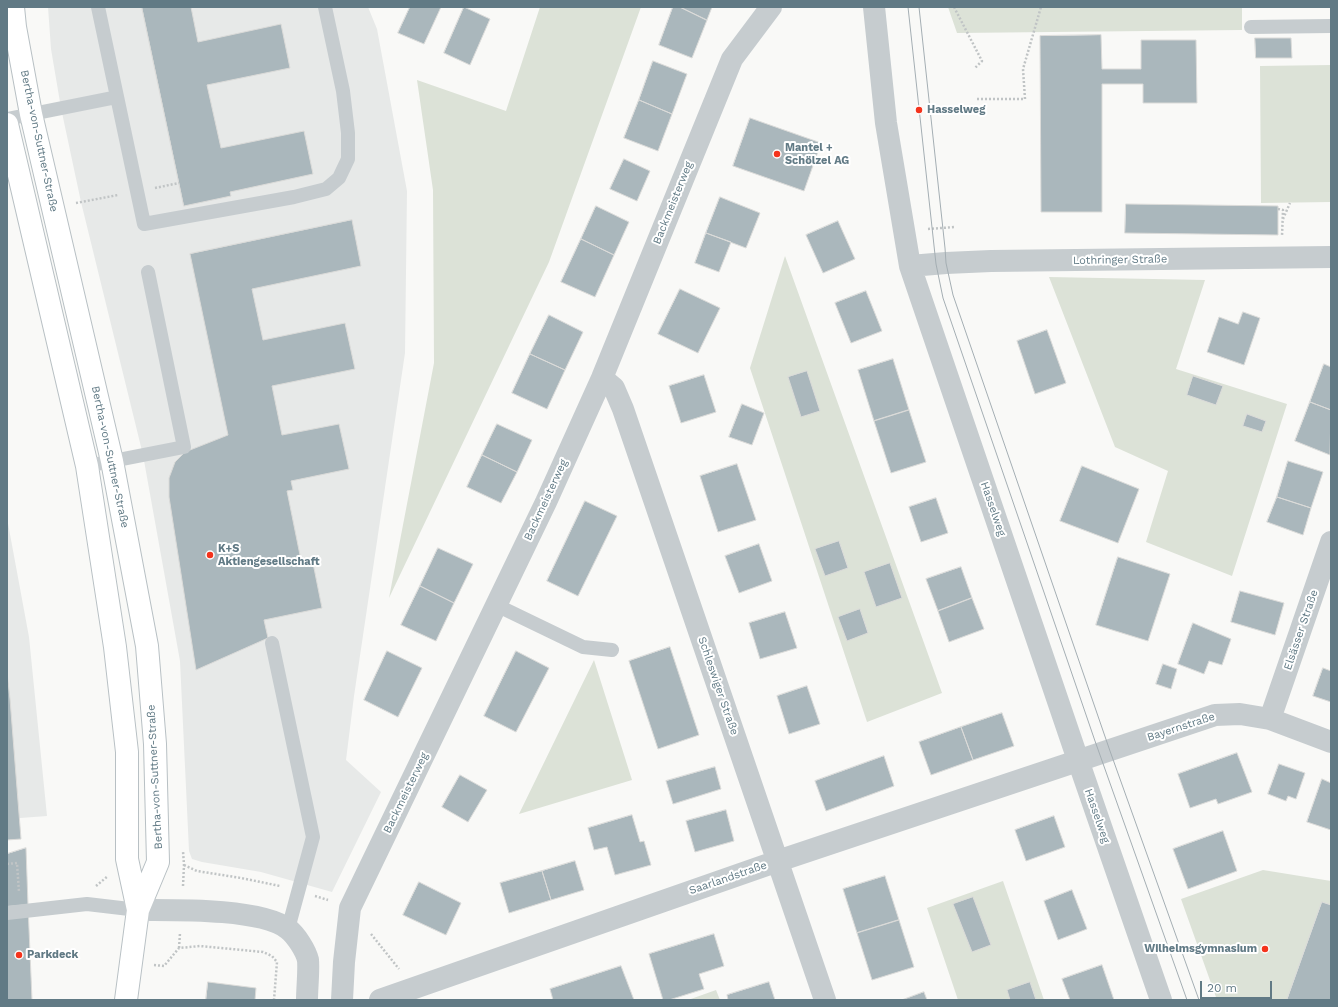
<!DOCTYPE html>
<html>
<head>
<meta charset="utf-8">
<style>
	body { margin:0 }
	#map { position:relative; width:1338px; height:1007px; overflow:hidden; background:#f9f9f7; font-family:"Work Sans",sans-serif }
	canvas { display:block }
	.frame { position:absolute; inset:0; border:8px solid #617a85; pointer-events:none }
	.scale { position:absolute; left:1200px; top:981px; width:72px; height:18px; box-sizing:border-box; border:2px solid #617a85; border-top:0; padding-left:5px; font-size:12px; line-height:14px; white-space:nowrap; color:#617a85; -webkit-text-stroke:3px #fff; paint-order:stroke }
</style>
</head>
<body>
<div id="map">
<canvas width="1338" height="1007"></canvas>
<div class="frame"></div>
<div class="scale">20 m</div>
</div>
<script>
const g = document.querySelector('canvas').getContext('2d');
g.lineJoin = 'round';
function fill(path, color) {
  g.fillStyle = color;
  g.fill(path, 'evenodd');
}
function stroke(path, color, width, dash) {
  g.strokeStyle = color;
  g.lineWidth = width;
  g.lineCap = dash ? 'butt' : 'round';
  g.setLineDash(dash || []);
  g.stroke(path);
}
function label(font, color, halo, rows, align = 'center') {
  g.font = font + ' "Work Sans",sans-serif';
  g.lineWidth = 4;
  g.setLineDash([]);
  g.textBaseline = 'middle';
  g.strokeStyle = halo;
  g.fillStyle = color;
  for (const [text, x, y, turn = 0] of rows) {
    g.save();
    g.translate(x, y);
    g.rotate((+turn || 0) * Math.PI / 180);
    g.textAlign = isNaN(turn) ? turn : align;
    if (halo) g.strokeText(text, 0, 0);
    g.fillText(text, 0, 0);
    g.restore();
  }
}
const built = new Path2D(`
	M 48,7 L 368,7 L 377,29 L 407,191 L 405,353 L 354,696 L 346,760 L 381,792 L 332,892 L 261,872 L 202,862 L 192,859 L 189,851 L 180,661 L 143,455 L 81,202 L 61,108 L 51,49 Z
	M 7,518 L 29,637 L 47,816 L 7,819 Z`);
const green = new Path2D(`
	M 540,7 L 641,7 L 549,262 L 389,598 L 434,363 L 433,190 L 417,80 L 506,111 Z
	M 948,7 L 1242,7 L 1242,30 L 957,33 Z
	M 1331,65 L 1331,202 L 1261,203 L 1260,66 Z
	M 785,256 L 942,693 L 867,722 L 750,368 Z
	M 1049,277 L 1205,280 L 1176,369 L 1287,404 L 1232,576 L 1146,542 L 1168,471 L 1115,447 Z
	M 594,660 L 632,780 L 519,814 Z
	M 1263,870 L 1331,881 L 1331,905 L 1322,902 L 1287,1000 L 1217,1000 L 1181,899 Z
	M 1003,881 L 1044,1000 L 958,1000 L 927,908 Z
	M 716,990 L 720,1000 L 688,1000 Z`);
const building = new Path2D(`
	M 142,7 L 191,7 L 198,42 L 281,24 L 290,68 L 207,85 L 221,148 L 304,131 L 313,174 L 230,192 L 231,196 L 184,206 Z
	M 410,7 L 441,7 L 424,44 L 398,33 Z
	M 464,7 L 490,19 L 470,65 L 444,53 Z
	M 673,7 L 680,7 L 707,20 L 692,58 L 659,45 Z
	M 680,7 L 712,7 L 707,20 Z
	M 1101,35 L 1102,69 L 1141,69 L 1141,40 L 1196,40 L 1197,103 L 1143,103 L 1143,84 L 1102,84 L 1102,212 L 1041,212 L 1040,36 Z
	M 1255,38 L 1291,38 L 1292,58 L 1256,58 Z
	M 653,61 L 687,74 L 672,114 L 639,100 Z
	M 639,100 L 672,114 L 658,151 L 624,138 Z
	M 750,118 L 821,143 L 804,191 L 733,166 Z
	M 624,159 L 650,171 L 637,201 L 610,189 Z
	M 720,197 L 760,213 L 746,248 L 706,233 Z
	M 1126,204 L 1278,206 L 1278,235 L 1125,233 Z
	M 596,206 L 629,222 L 614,255 L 581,239 Z
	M 352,220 L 361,266 L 252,289 L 263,340 L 345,323 L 355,369 L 272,386 L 282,435 L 339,424 L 349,469 L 291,481 L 293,490 L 287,491 L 302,565 L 313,563 L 322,608 L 264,620 L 268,638 L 196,670 L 169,497 L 169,478 L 175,462 L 185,452 L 228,435 L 190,254 Z
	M 838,221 L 855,259 L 823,273 L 806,235 Z
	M 706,233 L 731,242 L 719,272 L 695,263 Z
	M 581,239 L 614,255 L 595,297 L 561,282 Z
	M 680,289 L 720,308 L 698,353 L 658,334 Z
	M 866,291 L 882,331 L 851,343 L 835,303 Z
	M 1243,312 L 1260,318 L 1244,365 L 1207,352 L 1219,317 L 1238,324 Z
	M 549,315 L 583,332 L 565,370 L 530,354 Z
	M 1047,330 L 1066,383 L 1035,394 L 1017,341 Z
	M 530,354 L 565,370 L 547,409 L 512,393 Z
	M 893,359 L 909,410 L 874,421 L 858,370 Z
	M 1324,364 L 1331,367 L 1331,410 L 1310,402 Z
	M 807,371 L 820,411 L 801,417 L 788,377 Z
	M 704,375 L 716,412 L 681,423 L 669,386 Z
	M 1193,376 L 1223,386 L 1216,405 L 1187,395 Z
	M 1310,402 L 1331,410 L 1330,455 L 1295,441 Z
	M 742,404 L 764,413 L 752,445 L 729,437 Z
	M 909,410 L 926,462 L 891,473 L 874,421 Z
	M 1247,414 L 1266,421 L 1262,432 L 1243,426 Z
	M 497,424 L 532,440 L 517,472 L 482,455 Z
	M 482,455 L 517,472 L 501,503 L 467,487 Z
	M 1288,461 L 1323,472 L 1311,508 L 1277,497 Z
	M 737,464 L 756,520 L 718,532 L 700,476 Z
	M 1082,466 L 1139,489 L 1118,543 L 1060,521 Z
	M 1277,497 L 1311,508 L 1303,535 L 1267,522 Z
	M 936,498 L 948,533 L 921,542 L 909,507 Z
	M 585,501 L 617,516 L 578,596 L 547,581 Z
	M 839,541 L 848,568 L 825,576 L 815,549 Z
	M 759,544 L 772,581 L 739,593 L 725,556 Z
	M 438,548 L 473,564 L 454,603 L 420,586 Z
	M 1118,557 L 1170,574 L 1148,641 L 1096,625 Z
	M 890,563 L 902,598 L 876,607 L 864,572 Z
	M 961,567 L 972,598 L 938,611 L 926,579 Z
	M 420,586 L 454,603 L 436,641 L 401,625 Z
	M 1240,591 L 1284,603 L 1275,635 L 1231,622 Z
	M 972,598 L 984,629 L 949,642 L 938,611 Z
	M 860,609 L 868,633 L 847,641 L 838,617 Z
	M 785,612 L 797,648 L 760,659 L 749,623 Z
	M 1193,623 L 1231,639 L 1222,665 L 1209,661 L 1204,674 L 1178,664 Z
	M 670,647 L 699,735 L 658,749 L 629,661 Z
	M 387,651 L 422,668 L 398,717 L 364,700 Z
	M 516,651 L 549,668 L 516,732 L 484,716 Z
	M 1163,664 L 1177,669 L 1171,689 L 1156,684 Z
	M 1323,668 L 1331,671 L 1331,702 L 1313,696 Z
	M 7,673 L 10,699 L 21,839 L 7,840 Z
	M 807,686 L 820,724 L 789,734 L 777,696 Z
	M 1002,713 L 1014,746 L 973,760 L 961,727 Z
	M 961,727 L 973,760 L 931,775 L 919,742 Z
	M 1237,753 L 1252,792 L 1218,804 L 1216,799 L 1190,808 L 1178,774 Z
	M 884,756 L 894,786 L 826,811 L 815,781 Z
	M 1279,764 L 1305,773 L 1296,799 L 1288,796 L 1286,801 L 1268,794 Z
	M 715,767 L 721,789 L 673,804 L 666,781 Z
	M 460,775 L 487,790 L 468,822 L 442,807 Z
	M 1322,779 L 1331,783 L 1331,830 L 1307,822 Z
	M 726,810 L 734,841 L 695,852 L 686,821 Z
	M 632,815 L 640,842 L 644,841 L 651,865 L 615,875 L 607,847 L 594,850 L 588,828 Z
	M 1054,816 L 1065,847 L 1026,861 L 1015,830 Z
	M 1223,831 L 1237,871 L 1188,889 L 1173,849 Z
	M 26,848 L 28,905 L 7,907 L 7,854 Z
	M 575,861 L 584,890 L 551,900 L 542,871 Z
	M 542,871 L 551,900 L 509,913 L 500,883 Z
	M 885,876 L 899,920 L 857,933 L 843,889 Z
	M 419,882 L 461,903 L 446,935 L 403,915 Z
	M 1072,890 L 1087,929 L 1058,940 L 1044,901 Z
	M 973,897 L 991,945 L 972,952 L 953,904 Z
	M 1322,902 L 1331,905 L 1331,1000 L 1287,1000 Z
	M 28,905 L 32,1000 L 7,1000 L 7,907 Z
	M 899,920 L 914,967 L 872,980 L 857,933 Z
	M 714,934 L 724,966 L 699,974 L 704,989 L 669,1000 L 663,1000 L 649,954 Z
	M 1102,965 L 1114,1000 L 1070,1000 L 1062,979 Z
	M 621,966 L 634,1000 L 553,1000 L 550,989 Z
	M 208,982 L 256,988 L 255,1000 L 206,1000 Z
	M 769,982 L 775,1000 L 728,1000 L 727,995 Z
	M 1030,982 L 1036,1000 L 1010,1000 L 1007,990 Z
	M 924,992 L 927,1000 L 902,1000 Z`);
const path = new Path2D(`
	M 954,7 L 982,61 L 975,68
	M 977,99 L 1025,99 L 1023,69 L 1041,7
	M 155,188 L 179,183
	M 76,203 L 118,195
	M 1278,209 L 1283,210 L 1282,236
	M 1283,219 L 1290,203
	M 928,229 L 955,227
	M 7,864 L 17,863 L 19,892
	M 184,865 L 197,871 L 241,878 L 280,886
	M 96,886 L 108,876
	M 183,886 L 184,865 L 183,851
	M 315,896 L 328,900
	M 371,934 L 399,969
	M 179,948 L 180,933
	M 154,965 L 164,966 L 179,948 L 200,946 L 263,952 L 272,956 L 277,962 L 274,1000`);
const service = new Path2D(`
	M 98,7 L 144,224 L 294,197 L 326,189 L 339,178 L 348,159 L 348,133 L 343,91 L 325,7
	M 1251,27 L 1331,26
	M 7,119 L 117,97
	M 87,466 L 184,447 L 148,272
	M 496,605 L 583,647 L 612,650
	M 272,643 L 313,837 L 288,929
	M 7,913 L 87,904 L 138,910`);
const minor = new Path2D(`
	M 874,7 L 886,123 L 910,266 L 1078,760 L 1161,1000
	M 910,266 L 946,263 L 991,261 L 1331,257
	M 602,378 L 614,388 L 623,409 L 825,1000
	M 1270,719 L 1331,542
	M 138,910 C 174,910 261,908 288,929 C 296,935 306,951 308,960 C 309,970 307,989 307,1000
	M 342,1000 L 344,962 L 350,908 L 546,502 L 602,378 L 732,59 L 771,7
	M 380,1000 L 778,861 L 1215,715 L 1240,714 L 1270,719 L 1331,742`);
const secondary = new Path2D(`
	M 13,7 L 15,27 L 31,114 L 112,461 L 147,646 L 155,744 L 158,862 L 138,910 L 126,1000
	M 7,124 L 87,466 L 115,647 L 127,752 L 127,859 L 138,910`);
const tram = new Path2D(`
	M 908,7 L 936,264 L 943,298 L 1095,741 L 1187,1000
	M 919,7 L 945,248 L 946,263 L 953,295 L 1110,751 L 1199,1000`);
const markers = [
	[919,110,4,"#f4331c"],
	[777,154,4,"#f4331c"],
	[210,555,4,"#f4331c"],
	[1265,949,4,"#f4331c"],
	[19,955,4,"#f4331c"]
];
const poiNames = [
	["Hasselweg",927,110],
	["Mantel +",785,148],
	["Schölzel AG",785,161],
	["K+S",218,549],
	["Aktiengesellschaft",218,562],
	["Wilhelmsgymnasium",1257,949,"right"],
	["Parkdeck",27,955]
];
const streetNames = [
	["Bertha-von-Suttner-Straße",39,141,78],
	["Backmeisterweg",673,203,-68],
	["Lothringer Straße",1120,260,-1],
	["Bertha-von-Suttner-Straße",110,457,78],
	["Backmeisterweg",546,500,-65],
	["Hasselweg",993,509,71],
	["Elsässer Straße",1301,630,-71],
	["Schleswiger Straße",718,686,71],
	["Bayernstraße",1181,727,-18],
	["Bertha-von-Suttner-Straße",155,777,-93],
	["Backmeisterweg",406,793,-64],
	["Hasselweg",1097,816,71],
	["Saarlandstraße",728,878,-19]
];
fill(built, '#e7e9e8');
fill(green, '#dce2d7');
fill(building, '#aab7bc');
stroke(building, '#dbdbd9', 1);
stroke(secondary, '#b8c0c4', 24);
stroke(path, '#c0c4c5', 2.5, [2, 2]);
stroke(service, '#c6cccf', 14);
stroke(minor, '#c6cccf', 22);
stroke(secondary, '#fff', 22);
stroke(tram, '#a4aeb3', 1);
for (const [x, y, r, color] of markers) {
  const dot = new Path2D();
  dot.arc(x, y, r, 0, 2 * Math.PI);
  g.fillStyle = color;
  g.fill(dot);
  stroke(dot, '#fff', 1.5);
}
label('bold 11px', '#617a85', '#fff', poiNames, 'left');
label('11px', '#617a85', '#fff', streetNames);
</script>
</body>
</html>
